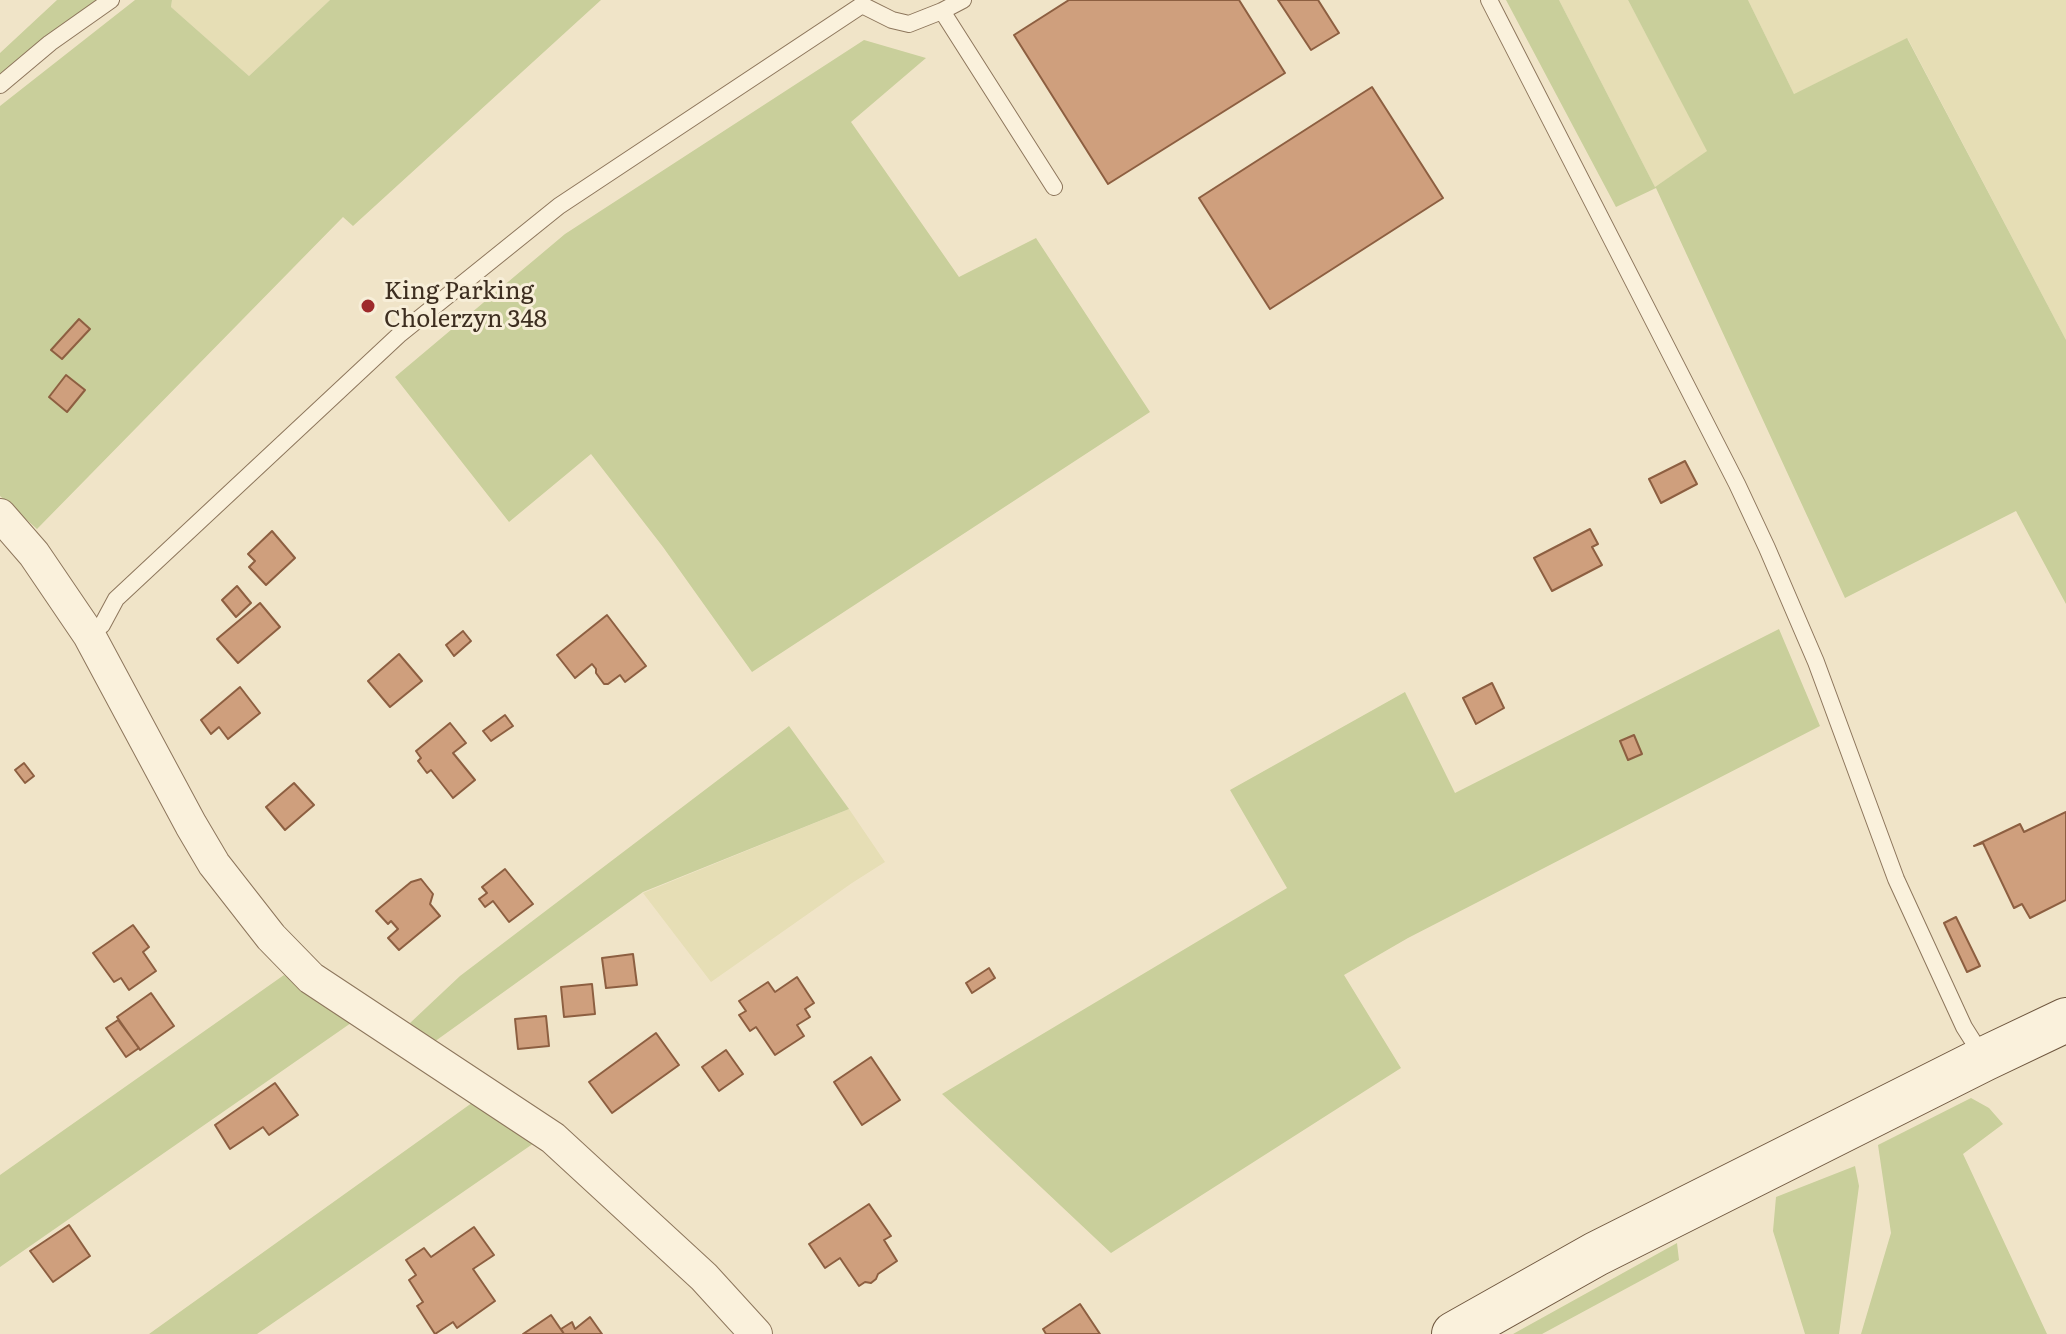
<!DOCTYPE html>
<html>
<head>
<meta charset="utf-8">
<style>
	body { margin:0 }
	canvas { display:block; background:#f0e4c8 }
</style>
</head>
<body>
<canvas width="2066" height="1334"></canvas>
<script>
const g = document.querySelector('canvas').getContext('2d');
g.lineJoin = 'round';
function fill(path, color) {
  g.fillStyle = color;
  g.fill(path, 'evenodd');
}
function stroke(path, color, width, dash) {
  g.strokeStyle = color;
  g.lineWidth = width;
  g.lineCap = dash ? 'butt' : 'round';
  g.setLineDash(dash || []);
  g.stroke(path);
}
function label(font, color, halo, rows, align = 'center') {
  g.font = font + ' Literata,serif';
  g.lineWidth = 6;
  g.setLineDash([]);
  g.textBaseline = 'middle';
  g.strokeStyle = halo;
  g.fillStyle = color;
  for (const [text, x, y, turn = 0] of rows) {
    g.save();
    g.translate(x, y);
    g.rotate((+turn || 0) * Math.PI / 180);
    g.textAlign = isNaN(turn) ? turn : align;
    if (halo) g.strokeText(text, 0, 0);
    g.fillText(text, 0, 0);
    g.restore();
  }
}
const farmland = new Path2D(`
	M 172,0 L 330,0 L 249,76 L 171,7 Z
	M 1559,0 L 1628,0 L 1708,151 L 1655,187 Z
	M 1748,0 L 2066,0 L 2066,340 L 1908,39 L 1794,94 Z
	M 849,809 L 885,862 L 852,883 L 711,982 L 643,893 Z`);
const green = new Path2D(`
	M 57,0 L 101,0 L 0,78 L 0,53 Z
	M 135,0 L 172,0 L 171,7 L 249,76 L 330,0 L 601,0 L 353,226 L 343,217 L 37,529 L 0,496 L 0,106 Z
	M 1506,0 L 1559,0 L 1655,187 L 1707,151 L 1628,0 L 1748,0 L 1794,94 L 1907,38 L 2066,340 L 2066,604 L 2016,511 L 1845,598 L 1656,188 L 1616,207 Z
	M 864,40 L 926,58 L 851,122 L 959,277 L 1036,238 L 1150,412 L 752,672 L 663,547 L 591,454 L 509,522 L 395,377 L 565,234 Z
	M 1779,629 L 1820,726 L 1408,938 L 1344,975 L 1401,1068 L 1111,1253 L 942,1094 L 1287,888 L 1230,790 L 1405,692 L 1455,793 Z
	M 789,726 L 849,809 L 643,892 L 434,1042 L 410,1023 L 460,976 Z
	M 284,975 L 351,1023 L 0,1267 L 0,1175 Z
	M 1971,1098 L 1989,1108 L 2003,1124 L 1963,1154 L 2047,1334 L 1861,1334 L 1891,1233 L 1878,1145 Z
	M 476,1100 L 537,1141 L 257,1334 L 149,1334 Z
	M 1855,1166 L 1859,1186 L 1839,1334 L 1805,1334 L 1773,1231 L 1776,1197 Z
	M 1677,1243 L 1679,1260 L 1542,1334 L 1513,1334 Z`);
const building = new Path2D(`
	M 1069,0 L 1239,0 L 1285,73 L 1108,184 L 1014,35 Z
	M 1278,0 L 1318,0 L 1339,33 L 1311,50 Z
	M 1372,87 L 1443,198 L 1270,309 L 1199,198 Z
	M 79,319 L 90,329 L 62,359 L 51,350 Z
	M 66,375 L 85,390 L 67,412 L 49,397 Z
	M 1685,461 L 1697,484 L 1661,503 L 1649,479 Z
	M 1590,529 L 1598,544 L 1592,547 L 1602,565 L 1552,591 L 1534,558 Z
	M 272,531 L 295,558 L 266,585 L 249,567 L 255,561 L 248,554 Z
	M 237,586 L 251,603 L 236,617 L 222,600 Z
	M 260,603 L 280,627 L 238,663 L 217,639 Z
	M 607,615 L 646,666 L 625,682 L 620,675 L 608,684 L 604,684 L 596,673 L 596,669 L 592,664 L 575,678 L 557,655 Z
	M 463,631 L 471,641 L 454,656 L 446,645 Z
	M 399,654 L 422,681 L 390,707 L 368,681 Z
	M 1492,683 L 1504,708 L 1476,724 L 1463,698 Z
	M 240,687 L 260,713 L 228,739 L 219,727 L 211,734 L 201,720 Z
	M 505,715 L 513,726 L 491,741 L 483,731 Z
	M 450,723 L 466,743 L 453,753 L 475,780 L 453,798 L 431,770 L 427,773 L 418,761 L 421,758 L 416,751 Z
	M 1634,735 L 1642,754 L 1628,760 L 1620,741 Z
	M 24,763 L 34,776 L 25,783 L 15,770 Z
	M 294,783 L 314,805 L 285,830 L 266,807 Z
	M 2066,812 L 2066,900 L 2030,918 L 2022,904 L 2014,908 L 1983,843 L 1974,846 L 2020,824 L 2024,832 Z
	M 505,869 L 533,904 L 509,922 L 493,901 L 485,907 L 479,899 L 487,893 L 482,887 Z
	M 421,879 L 433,894 L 430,904 L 440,916 L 399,950 L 388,938 L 398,929 L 391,921 L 388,924 L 376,911 L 411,882 Z
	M 1956,917 L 1980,966 L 1967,972 L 1944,923 Z
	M 133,925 L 149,947 L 143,952 L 156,971 L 129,990 L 121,978 L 114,982 L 93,953 Z
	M 633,954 L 637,985 L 606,988 L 602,958 Z
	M 989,968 L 995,978 L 972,993 L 966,983 Z
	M 797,977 L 814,1003 L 805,1009 L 810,1017 L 797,1025 L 804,1036 L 775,1055 L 756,1027 L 750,1031 L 739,1015 L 746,1011 L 739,1001 L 768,982 L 775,992 Z
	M 592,984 L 595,1014 L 564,1017 L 561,987 Z
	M 151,993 L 174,1026 L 140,1050 L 117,1017 Z
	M 546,1016 L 549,1046 L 518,1049 L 515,1019 Z
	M 118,1020 L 139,1048 L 126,1057 L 106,1028 Z
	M 656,1033 L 679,1065 L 612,1113 L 589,1082 Z
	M 726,1050 L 743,1074 L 719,1091 L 702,1067 Z
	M 871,1057 L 900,1100 L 862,1125 L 834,1082 Z
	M 275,1083 L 298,1115 L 269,1135 L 263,1127 L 230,1149 L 215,1125 Z
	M 869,1204 L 891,1236 L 884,1240 L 897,1261 L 878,1274 L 876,1279 L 871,1283 L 865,1282 L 859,1286 L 840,1258 L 825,1268 L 809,1244 Z
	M 69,1225 L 90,1256 L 53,1282 L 30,1251 Z
	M 474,1227 L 494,1255 L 473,1269 L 495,1301 L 457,1328 L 453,1322 L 435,1334 L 417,1306 L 423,1302 L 409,1280 L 416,1275 L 406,1260 L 424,1248 L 431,1257 Z
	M 1080,1304 L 1100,1334 L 1046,1334 L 1043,1329 Z
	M 551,1315 L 564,1334 L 523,1334 Z
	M 590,1317 L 602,1334 L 564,1334 L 561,1329 L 572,1322 L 575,1329 Z`);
const service = new Path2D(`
	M 963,0 L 942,11 L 1054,187
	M 1489,0 L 1737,484 L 1767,548 L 1816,662 L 1896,879 L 1964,1027 L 1983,1057
	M 0,85 L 50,43 L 111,0
	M 89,635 L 102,625 L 116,599 L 400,334 L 559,206 L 862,5 L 892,20 L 909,24 L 942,11`);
const minor = new Path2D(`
	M 0,515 L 34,554 L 89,635 L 191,825 L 214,864 L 271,937 L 311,978 L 553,1138 L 704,1277 L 756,1334`);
const secondary = new Path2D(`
	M 1454,1334 L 1596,1254 L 1984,1059 L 2066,1020`);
const markers = [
	[368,306,8,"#9e2a2b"]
];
const poiNames = [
	["King Parking",384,292],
	["Cholerzyn 348",384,320]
];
fill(farmland, '#e6deb5');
fill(green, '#c9cf9b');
fill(building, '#cf9f7d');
stroke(building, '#8d5f41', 2);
stroke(service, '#8d765c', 18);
stroke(minor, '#8d765c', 34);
stroke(secondary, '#6f573f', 46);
stroke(service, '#faf1dc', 16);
stroke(minor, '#faf1dc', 32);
stroke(secondary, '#faf1dc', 44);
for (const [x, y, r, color] of markers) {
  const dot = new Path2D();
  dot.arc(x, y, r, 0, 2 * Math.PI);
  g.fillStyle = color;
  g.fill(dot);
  stroke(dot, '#f7eed8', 3);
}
label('24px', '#3d2e20', '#f7eed8', poiNames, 'left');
</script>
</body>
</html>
